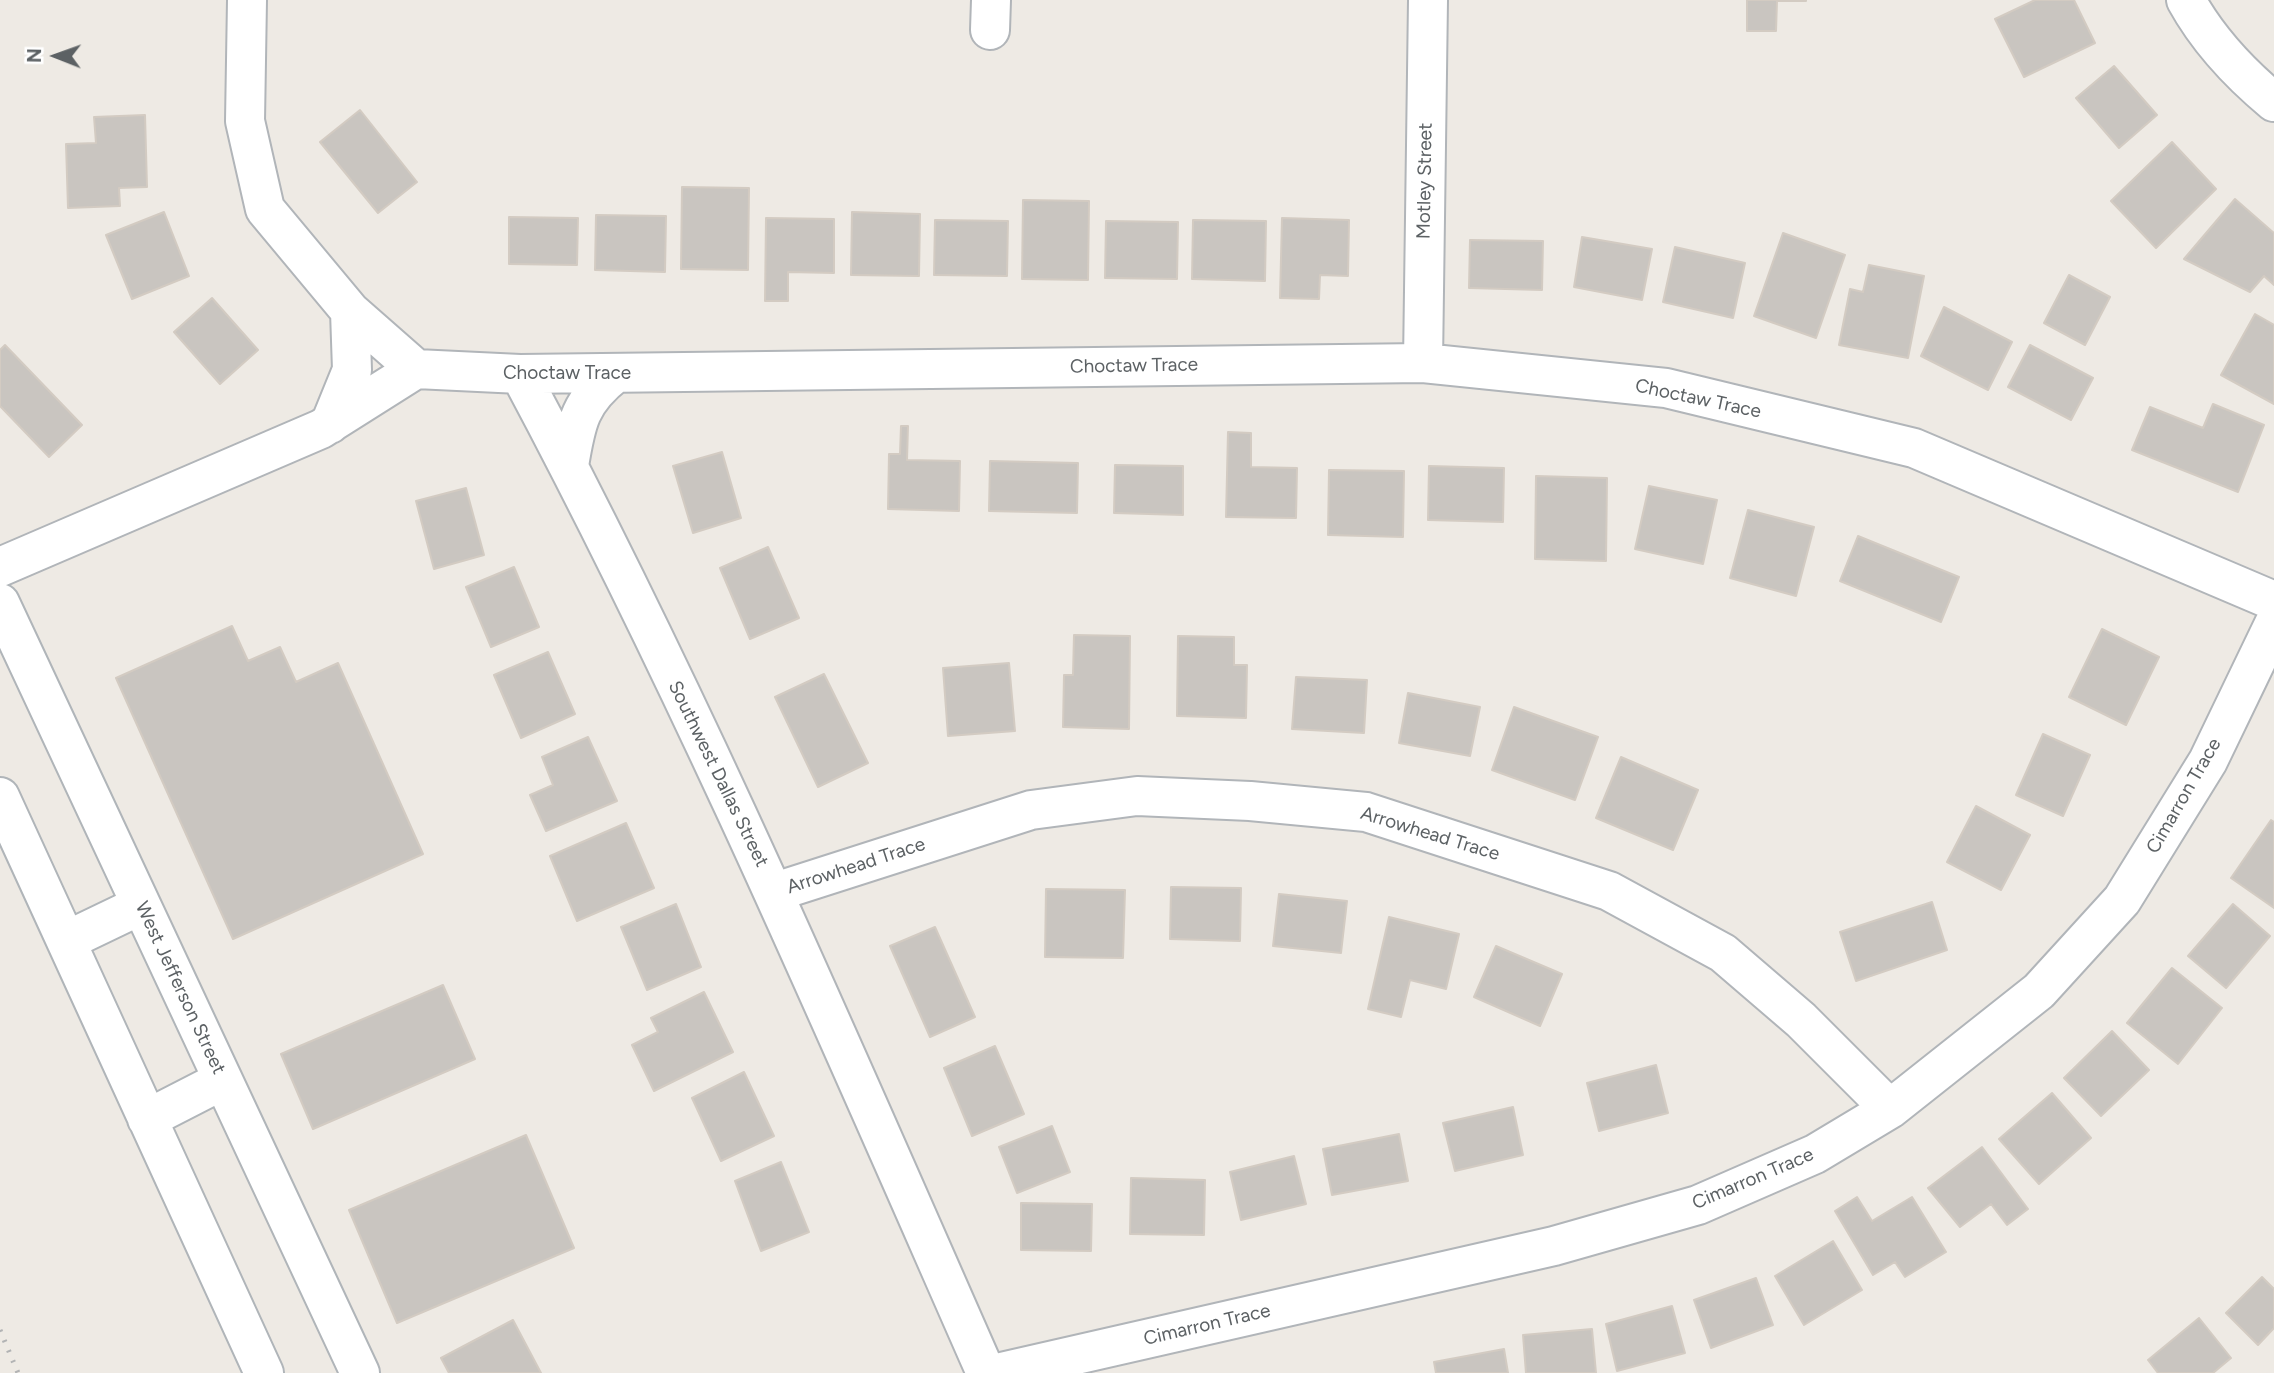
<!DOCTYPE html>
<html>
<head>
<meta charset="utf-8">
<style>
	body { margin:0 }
	#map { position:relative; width:2274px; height:1373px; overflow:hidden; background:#eeeae4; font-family:Figtree,sans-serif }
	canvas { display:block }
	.north { position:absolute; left:21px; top:21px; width:70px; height:70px; -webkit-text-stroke:5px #fff; paint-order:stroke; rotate:271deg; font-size:19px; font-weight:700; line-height:28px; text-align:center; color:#5c6164 }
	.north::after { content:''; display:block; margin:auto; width:24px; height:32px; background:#5c6164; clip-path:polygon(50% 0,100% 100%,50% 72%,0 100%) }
</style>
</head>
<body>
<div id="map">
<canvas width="2274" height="1373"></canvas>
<div class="north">N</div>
</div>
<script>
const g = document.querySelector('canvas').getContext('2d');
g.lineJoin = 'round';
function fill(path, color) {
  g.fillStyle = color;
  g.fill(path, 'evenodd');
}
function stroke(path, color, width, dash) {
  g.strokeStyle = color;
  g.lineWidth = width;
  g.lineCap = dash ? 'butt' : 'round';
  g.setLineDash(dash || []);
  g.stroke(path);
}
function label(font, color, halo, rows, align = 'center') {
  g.font = font + ' Figtree,sans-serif';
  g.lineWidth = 6;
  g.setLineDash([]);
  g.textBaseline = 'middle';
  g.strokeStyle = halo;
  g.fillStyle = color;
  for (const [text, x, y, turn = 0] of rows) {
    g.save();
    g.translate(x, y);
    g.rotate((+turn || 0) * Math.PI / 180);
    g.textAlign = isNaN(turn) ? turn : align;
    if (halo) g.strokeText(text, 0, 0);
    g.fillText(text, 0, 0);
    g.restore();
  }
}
const building = new Path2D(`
	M 1747,0 L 1806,0 L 1806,1 L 1777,1 L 1776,31 L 1747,31 Z
	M 2035,0 L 2074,0 L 2095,43 L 2024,77 L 1995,19 Z
	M 2114,66 L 2157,115 L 2119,148 L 2076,98 Z
	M 360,110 L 417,182 L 378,213 L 320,142 Z
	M 145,115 L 147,187 L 119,188 L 120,206 L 68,208 L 66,144 L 96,143 L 94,117 Z
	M 2172,142 L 2216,189 L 2156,248 L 2111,201 Z
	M 682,187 L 749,188 L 748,270 L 681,269 Z
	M 2235,199 L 2274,233 L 2274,285 L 2264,276 L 2250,292 L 2184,259 Z
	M 1023,200 L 1089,201 L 1088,280 L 1022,279 Z
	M 164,212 L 189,276 L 132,299 L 106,235 Z
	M 852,212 L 920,214 L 919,276 L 851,275 Z
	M 596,215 L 666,216 L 665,272 L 595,270 Z
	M 509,217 L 578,218 L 577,265 L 509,264 Z
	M 766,218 L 834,219 L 834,273 L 788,272 L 788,301 L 765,301 Z
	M 1282,218 L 1349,220 L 1348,276 L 1320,275 L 1319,299 L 1280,298 Z
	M 935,220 L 1008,221 L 1007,276 L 934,275 Z
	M 1193,220 L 1266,221 L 1265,281 L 1192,279 Z
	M 1106,221 L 1178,222 L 1177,279 L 1105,278 Z
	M 1783,233 L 1845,255 L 1816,338 L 1754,316 Z
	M 1582,237 L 1652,249 L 1642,300 L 1574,287 Z
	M 1470,240 L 1543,241 L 1542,290 L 1469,288 Z
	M 1675,247 L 1745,263 L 1733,318 L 1663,302 Z
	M 1869,265 L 1924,276 L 1908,358 L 1839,345 L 1850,289 L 1863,292 Z
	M 2069,275 L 2110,297 L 2085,345 L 2044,323 Z
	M 212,298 L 258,350 L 220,384 L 174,332 Z
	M 1944,307 L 2012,342 L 1988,390 L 1921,356 Z
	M 2255,314 L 2274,325 L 2274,404 L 2221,375 Z
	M 5,345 L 82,425 L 49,457 L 0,406 L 0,350 Z
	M 2030,345 L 2093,378 L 2071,420 L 2008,387 Z
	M 2213,404 L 2264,425 L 2238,492 L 2132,450 L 2150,407 L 2203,428 Z
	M 901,426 L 908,426 L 907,460 L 960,461 L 959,511 L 888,509 L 889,454 L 900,454 Z
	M 1228,432 L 1251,433 L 1251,467 L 1297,468 L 1296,518 L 1226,517 Z
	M 722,452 L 741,518 L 693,533 L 673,466 Z
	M 990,461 L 1078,463 L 1077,513 L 989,511 Z
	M 1115,465 L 1183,466 L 1183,515 L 1114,513 Z
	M 1429,466 L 1504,468 L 1503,522 L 1428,520 Z
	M 1329,470 L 1404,471 L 1403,537 L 1328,535 Z
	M 1536,476 L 1607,478 L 1606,561 L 1535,559 Z
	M 1649,486 L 1717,500 L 1703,564 L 1635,549 Z
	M 466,488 L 484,555 L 434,569 L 416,501 Z
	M 1748,510 L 1814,527 L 1796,596 L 1730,578 Z
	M 1858,536 L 1959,577 L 1941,622 L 1840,581 Z
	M 768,547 L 799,618 L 750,639 L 720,568 Z
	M 514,567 L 539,627 L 491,647 L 466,587 Z
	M 232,626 L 248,661 L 280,647 L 296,682 L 338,663 L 423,854 L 233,939 L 116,678 Z
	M 2102,629 L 2159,657 L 2126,725 L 2069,697 Z
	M 1074,635 L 1130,636 L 1129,729 L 1063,727 L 1064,675 L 1073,675 Z
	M 1178,636 L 1234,637 L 1234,665 L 1247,665 L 1246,718 L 1177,716 Z
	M 548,652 L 575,714 L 521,738 L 494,675 Z
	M 1009,663 L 1015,731 L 948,736 L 943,668 Z
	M 824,674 L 868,763 L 818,787 L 775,697 Z
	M 1296,677 L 1367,680 L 1364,733 L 1292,729 Z
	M 1408,693 L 1480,707 L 1470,756 L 1399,743 Z
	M 1514,707 L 1598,737 L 1575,800 L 1492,770 Z
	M 2043,734 L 2090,755 L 2063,816 L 2016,795 Z
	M 588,737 L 617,801 L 546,831 L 530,795 L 553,785 L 542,757 Z
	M 1621,757 L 1698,790 L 1673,850 L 1596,818 Z
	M 1976,806 L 2030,835 L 2001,890 L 1947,862 Z
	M 2271,820 L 2274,822 L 2274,908 L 2231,878 Z
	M 626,823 L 654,888 L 577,921 L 550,856 Z
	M 1171,887 L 1241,888 L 1240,941 L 1170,939 Z
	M 1046,889 L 1125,890 L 1123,958 L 1045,957 Z
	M 1279,894 L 1347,901 L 1341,953 L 1273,946 Z
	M 1932,902 L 1947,950 L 1856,981 L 1840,932 Z
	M 676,904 L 701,967 L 647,990 L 621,927 Z
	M 2233,904 L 2270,936 L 2226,988 L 2188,956 Z
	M 1389,917 L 1459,934 L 1446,989 L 1410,980 L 1401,1017 L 1368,1009 Z
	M 935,927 L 975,1017 L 930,1037 L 890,946 Z
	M 1496,946 L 1562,974 L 1540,1026 L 1474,997 Z
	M 2172,968 L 2222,1008 L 2178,1064 L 2127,1023 Z
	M 443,985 L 475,1059 L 313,1129 L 281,1054 Z
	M 704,992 L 733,1052 L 654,1091 L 632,1045 L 658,1032 L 651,1018 Z
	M 2112,1031 L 2149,1070 L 2101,1116 L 2064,1078 Z
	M 995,1046 L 1024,1114 L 972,1136 L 944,1068 Z
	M 1656,1065 L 1668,1113 L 1599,1131 L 1587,1083 Z
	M 744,1072 L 774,1136 L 721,1161 L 692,1098 Z
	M 2052,1093 L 2091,1138 L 2039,1184 L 1999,1139 Z
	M 1513,1107 L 1523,1155 L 1455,1171 L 1443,1123 Z
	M 1052,1126 L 1070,1172 L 1017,1193 L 999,1147 Z
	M 1399,1134 L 1408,1181 L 1332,1195 L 1323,1149 Z
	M 526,1135 L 574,1248 L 397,1323 L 349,1210 Z
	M 1982,1147 L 2028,1209 L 2007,1225 L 1991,1204 L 1960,1227 L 1928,1188 Z
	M 1294,1156 L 1306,1204 L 1241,1220 L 1230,1172 Z
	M 781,1162 L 809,1232 L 761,1251 L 735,1181 Z
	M 1131,1178 L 1205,1180 L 1204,1235 L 1130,1234 Z
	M 1857,1197 L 1872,1221 L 1912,1197 L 1946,1252 L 1905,1277 L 1895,1262 L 1873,1275 L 1835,1211 Z
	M 1021,1203 L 1092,1204 L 1091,1251 L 1021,1250 Z
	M 1833,1241 L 1862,1290 L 1804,1325 L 1775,1276 Z
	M 2262,1277 L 2274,1289 L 2274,1328 L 2258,1345 L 2226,1313 Z
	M 1756,1278 L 1773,1325 L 1711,1348 L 1694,1300 Z
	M 1672,1306 L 1685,1353 L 1617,1371 L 1606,1324 Z
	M 2199,1318 L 2231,1358 L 2213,1373 L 2158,1373 L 2148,1360 Z
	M 513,1320 L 541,1373 L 449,1373 L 441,1358 Z
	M 1592,1329 L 1596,1373 L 1526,1373 L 1523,1335 Z
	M 1504,1349 L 1508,1373 L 1436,1373 L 1434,1362 Z`);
const street = new Path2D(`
	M 247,0 L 245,121 L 265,209 L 350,311 L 416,369
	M 2186,0 C 2208,40 2239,73 2274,102
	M 990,30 L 991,0
	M 1423,363 L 1428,0
	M 520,374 C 693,698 838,1037 986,1373
	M 330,424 L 352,370 L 350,311
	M 569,466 C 576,422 580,401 616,373
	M 0,567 L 321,429 L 416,369 L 520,374 L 1423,363 L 1666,388 L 1914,448 L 2274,601
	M 775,892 L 1031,810 L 1137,796 L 1250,801 L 1366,812 L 1609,891 L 1723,953 L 1801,1020 L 1890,1109
	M 997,1373 L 1554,1246 L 1698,1205 L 1815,1154 L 1890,1109 L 2039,991 L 2122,900 L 2208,761 L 2274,624`);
const secondary = new Path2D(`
	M 0,603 L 360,1373
	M 0,797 L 264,1373
	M 66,941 L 141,905
	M 147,1119 L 223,1080`);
const rail = new Path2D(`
	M 0,1330 L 18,1373`);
const streetNames = [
	["Motley Street",1425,181,-89],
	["Choctaw Trace",1134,366,-1],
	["Choctaw Trace",567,373],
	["Choctaw Trace",1698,399,12],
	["Southwest Dallas Street",718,774,64],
	["Cimarron Trace",2184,796,-60],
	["Arrowhead Trace",1430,834,17],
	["Arrowhead Trace",856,866,-18],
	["West Jefferson Street",180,988,65],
	["Cimarron Trace",1753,1179,-23],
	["Cimarron Trace",1207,1325,-13]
];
fill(building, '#c9c5c0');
stroke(building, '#d3cbc2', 2);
stroke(street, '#b1b5b9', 42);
stroke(secondary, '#b0b5b9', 42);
stroke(street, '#fff', 38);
stroke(secondary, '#fff', 38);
stroke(rail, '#b2b3b4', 5, [2, 9]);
label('19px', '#5c6164', '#fff', streetNames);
</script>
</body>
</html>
